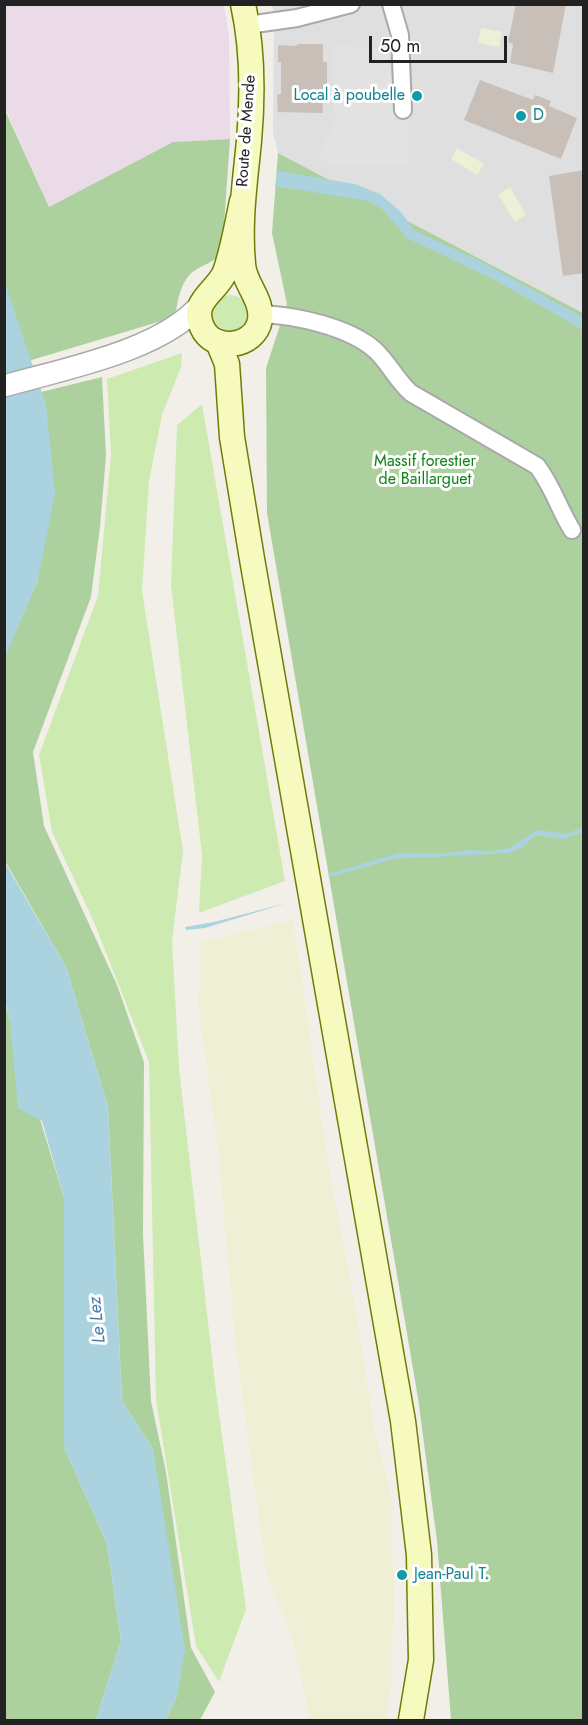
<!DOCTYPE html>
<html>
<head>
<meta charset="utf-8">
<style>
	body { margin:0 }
	#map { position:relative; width:588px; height:1725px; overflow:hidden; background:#f2efe9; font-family:Jost,sans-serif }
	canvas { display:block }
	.frame { position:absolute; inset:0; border:6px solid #222; pointer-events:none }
	.scale { position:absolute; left:369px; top:36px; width:138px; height:27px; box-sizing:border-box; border:3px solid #222; border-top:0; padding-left:8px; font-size:18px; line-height:21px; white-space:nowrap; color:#222; -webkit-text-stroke:4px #fff; paint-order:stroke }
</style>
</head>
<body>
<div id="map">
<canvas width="588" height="1725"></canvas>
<div class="frame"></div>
<div class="scale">50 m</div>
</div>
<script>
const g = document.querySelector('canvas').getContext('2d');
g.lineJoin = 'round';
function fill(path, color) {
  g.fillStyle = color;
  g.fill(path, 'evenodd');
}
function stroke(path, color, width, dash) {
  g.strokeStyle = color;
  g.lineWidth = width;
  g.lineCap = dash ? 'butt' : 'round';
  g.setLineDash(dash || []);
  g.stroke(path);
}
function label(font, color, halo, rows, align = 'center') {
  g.font = font + ' Jost,sans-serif';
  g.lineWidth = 6;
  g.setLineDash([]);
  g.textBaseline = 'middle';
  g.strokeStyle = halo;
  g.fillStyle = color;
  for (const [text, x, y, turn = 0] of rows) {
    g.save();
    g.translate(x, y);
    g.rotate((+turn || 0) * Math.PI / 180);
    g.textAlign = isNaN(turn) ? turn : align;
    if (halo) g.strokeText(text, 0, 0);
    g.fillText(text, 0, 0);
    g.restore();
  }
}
const residential = new Path2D(`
	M 271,5 L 583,5 L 583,313 L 278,153 L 273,133 L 274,12 Z`);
const industrial = new Path2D(`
	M 4,5 L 224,5 L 229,36 L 230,139 L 173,142 L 49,207 L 5,108 Z`);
const farmland = new Path2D(`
	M 481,28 L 502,32 L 499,47 L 478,43 Z
	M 457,148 L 484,164 L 477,175 L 451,159 Z
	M 510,187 L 526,215 L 515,222 L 498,195 Z
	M 293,919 L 327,1156 L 354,1300 L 376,1437 L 391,1497 L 394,1602 L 391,1684 L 386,1720 L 310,1720 L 293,1641 L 266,1572 L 235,1341 L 218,1148 L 198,1006 L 201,942 Z`);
const grass = new Path2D(`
	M212 313a18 18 0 1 1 36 0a18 18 0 1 1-36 0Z
	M 182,353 L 181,367 L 162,415 L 149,481 L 142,591 L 183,851 L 172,941 L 179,1068 L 216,1392 L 246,1609 L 219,1682 L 196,1646 L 156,1400 L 149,1062 L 94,922 L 52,832 L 39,755 L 98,596 L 111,455 L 107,379 Z
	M 202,404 L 285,881 L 199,913 L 202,855 L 171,585 L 177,425 Z`);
const forest = new Path2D(`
	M 4,108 L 49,207 L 173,142 L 230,139 L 222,254 C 214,261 206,264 197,269 C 180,279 178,300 175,317 L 5,368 Z
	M 278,153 L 583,313 L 583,1720 L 451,1720 L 437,1541 L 418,1398 L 267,513 L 266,368 L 287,304 L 272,233 Z
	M 102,377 L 106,456 L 100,527 L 91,597 L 33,752 L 44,826 L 117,985 L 144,1062 L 143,1234 L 151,1401 L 166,1472 L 191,1648 L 215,1692 L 200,1720 L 166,1720 L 177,1696 L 153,1449 L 122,1401 L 108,1107 L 66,967 L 5,861 L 4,657 L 38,580 L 46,405 L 41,392 Z
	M 4,1001 L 64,1198 L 64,1447 L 107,1544 L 121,1641 L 96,1720 L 5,1720 Z`);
const parking = new Path2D(`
	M 332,46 L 388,48 L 394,120 L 408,121 L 408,166 L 331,165 L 319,155 L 335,123 Z`);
const water = new Path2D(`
	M 278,171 L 355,184 L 380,194 L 401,212 L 415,231 L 480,261 L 575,313 L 583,318 L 583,330 L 495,280 L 407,238 L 382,209 L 368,201 L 275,186 Z
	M 4,280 L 46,405 L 55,493 L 38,580 L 5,657 Z
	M 583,827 L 583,832 L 564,839 L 536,835 L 522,848 L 509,853 L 393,859 L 330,877 L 328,874 L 399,853 L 448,853 L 470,850 L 492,851 L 509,848 L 537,830 L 567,834 Z
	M 4,861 L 66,967 L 108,1107 L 122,1401 L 153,1449 L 185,1650 L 177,1696 L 166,1720 L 96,1720 L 121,1641 L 107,1544 L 64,1447 L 64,1198 L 42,1121 L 18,1108 L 10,1022 L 5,1001 Z
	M 287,903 L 205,928 L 186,930 L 185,927 L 214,922 Z`);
const building = new Path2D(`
	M 516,4 L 566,4 L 553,73 L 510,63 L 513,44 L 508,42 Z
	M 298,44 L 323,44 L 323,62 L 327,62 L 327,95 L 322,95 L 323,113 L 278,112 L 277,95 L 281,94 L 281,62 L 278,62 L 278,45 L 296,46 Z
	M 480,80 L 533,100 L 535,95 L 551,101 L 549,106 L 577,118 L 561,159 L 464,120 Z
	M 584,170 L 584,273 L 563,276 L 549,176 Z`);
const minor = new Path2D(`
	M 391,4 L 400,35 L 403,110
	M 248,25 L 297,18 L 351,4
	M 260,314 C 295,315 349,327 375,350 C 389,363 397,381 411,393 L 537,466 C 552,485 559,509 572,530`);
const tertiary = new Path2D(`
	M 4,386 C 63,369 161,351 201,304`);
const secondary = new Path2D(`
	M 242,201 C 237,224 233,250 225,272 C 217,292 190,300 202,327 C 213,353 255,348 260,320 C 263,299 244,284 243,264 C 239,222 245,182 249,141 C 253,96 253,49 243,4
	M 218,342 L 227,364 L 232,437 L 252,559 L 403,1421 L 419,1555 L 421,1660 L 411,1720`);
const markers = [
	[417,96,6,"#0f9aa8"],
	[521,116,6,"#0f9aa8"],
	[402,1575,6,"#0f9aa8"]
];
const cultureNames = [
	["Local à poubelle",405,96,"right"],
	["D",533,116],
	["Jean-Paul T.",414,1575]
];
const streetNames = [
	["Route de Mende",247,131,-86]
];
const parkNames = [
	["Massif forestier",425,462],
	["de Baillarguet",425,480]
];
const waterNames = [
	["Le Lez",98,1320,-96]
];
fill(residential, '#e0dfdf');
fill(industrial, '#ebdbe8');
fill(farmland, '#eef0d5');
fill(grass, '#cdebb0');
fill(forest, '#add19e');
fill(parking, '#e2e2e2');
fill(water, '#aad3df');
fill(building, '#c7bfb8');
stroke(minor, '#a9a9a9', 20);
stroke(tertiary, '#a9a9a9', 24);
stroke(secondary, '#707d05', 27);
stroke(minor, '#fff', 16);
stroke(tertiary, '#fff', 21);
stroke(secondary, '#f7fabf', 24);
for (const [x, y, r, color] of markers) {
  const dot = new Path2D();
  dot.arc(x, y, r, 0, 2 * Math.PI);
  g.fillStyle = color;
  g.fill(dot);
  stroke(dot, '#fff', 2);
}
label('16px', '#0d838f', '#fff', cultureNames, 'left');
label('16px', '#222', '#fff', streetNames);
label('16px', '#0c8416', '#fff', parkNames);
label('italic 18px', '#4a7aab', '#fff', waterNames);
</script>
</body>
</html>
